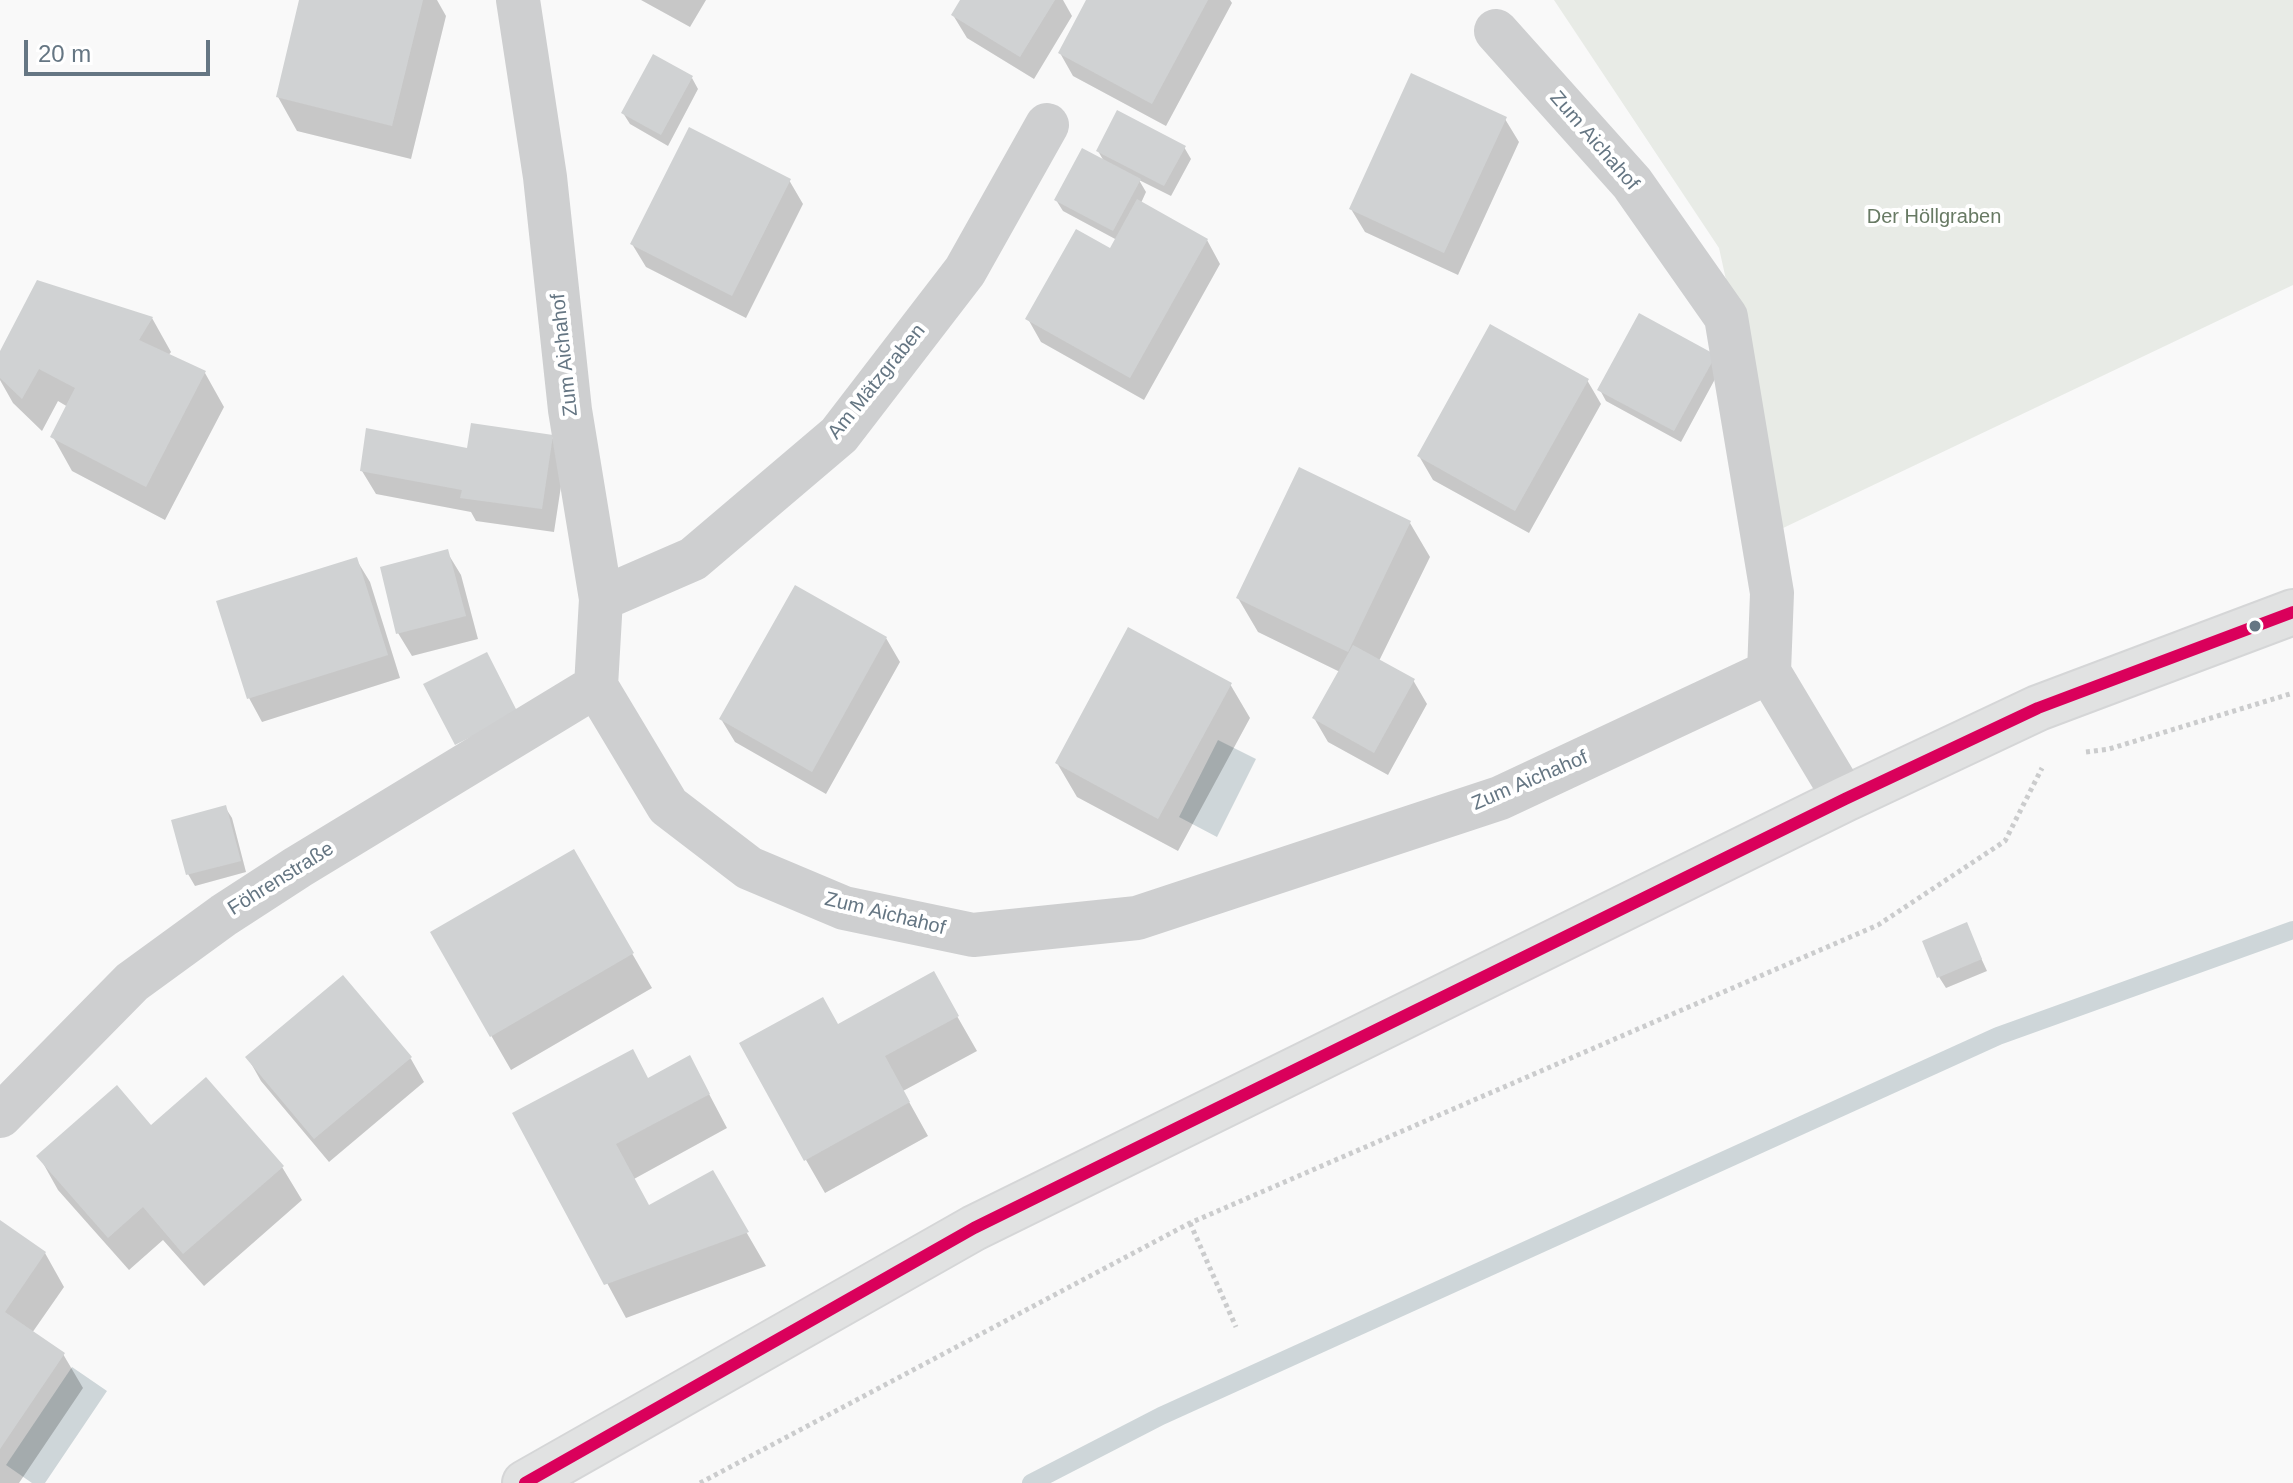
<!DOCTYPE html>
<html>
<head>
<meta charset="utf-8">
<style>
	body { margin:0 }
	#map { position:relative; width:2293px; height:1483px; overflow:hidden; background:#f9f9f9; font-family:Helvetica,sans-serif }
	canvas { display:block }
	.scale { position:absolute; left:24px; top:40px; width:186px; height:36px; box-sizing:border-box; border:4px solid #657683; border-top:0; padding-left:10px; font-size:24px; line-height:28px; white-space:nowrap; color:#657683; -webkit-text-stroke:6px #fff; paint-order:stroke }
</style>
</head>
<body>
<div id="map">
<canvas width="2293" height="1483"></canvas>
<div class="scale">20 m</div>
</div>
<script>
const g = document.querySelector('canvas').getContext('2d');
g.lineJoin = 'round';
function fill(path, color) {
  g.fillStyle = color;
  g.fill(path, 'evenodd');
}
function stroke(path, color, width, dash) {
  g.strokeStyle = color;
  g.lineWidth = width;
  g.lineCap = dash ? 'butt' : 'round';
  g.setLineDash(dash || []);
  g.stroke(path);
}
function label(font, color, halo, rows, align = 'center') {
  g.font = font + ' Helvetica,sans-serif';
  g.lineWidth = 8;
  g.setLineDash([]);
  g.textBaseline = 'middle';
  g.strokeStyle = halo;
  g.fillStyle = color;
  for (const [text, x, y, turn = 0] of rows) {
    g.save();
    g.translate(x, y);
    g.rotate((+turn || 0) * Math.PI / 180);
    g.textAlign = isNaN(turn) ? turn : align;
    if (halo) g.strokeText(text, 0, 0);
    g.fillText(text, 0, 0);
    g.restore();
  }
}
const green = new Path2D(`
	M 1554,0 L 2293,0 L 2293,285 L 1781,529 L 1719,248 Z`);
const water = new Path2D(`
	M 1218,740 L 1256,759 L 1217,837 L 1179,817 Z
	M 72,1367 L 107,1391 L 45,1483 L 32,1483 L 6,1465 Z`);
const shadow = new Path2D(`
	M 301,0 L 437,0 L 446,16 L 411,159 L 297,131 L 278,97 Z
	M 641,0 L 706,0 L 690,27 Z
	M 962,0 L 1063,0 L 1072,16 L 1034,79 L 967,38 L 953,15 Z
	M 1089,0 L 1230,0 L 1232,3 L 1166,126 L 1073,76 L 1060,53 Z
	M 692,78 L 698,89 L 668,146 L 630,124 L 623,113 Z
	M 1505,119 L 1519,142 L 1458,275 L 1365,232 L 1351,209 Z
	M 1184,147 L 1191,159 L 1171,196 L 1139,180 L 1146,192 L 1141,203 L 1207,240 L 1220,264 L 1144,400 L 1041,342 L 1028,319 L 1111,251 L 1117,240 L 1063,211 L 1056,200 L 1105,163 L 1098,151 Z
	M 789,180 L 803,204 L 746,318 L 646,267 L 632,244 Z
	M 1640,316 L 1721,368 L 1681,442 L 1606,401 L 1600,390 Z
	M 152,318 L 171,352 L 168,356 L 205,373 L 224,407 L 165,520 L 72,471 L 53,437 L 68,407 L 58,401 L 42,431 L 13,403 L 0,380 L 0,356 Z
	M 1587,380 L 1601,404 L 1529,533 L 1433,480 L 1419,456 Z
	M 551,436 L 565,460 L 554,532 L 476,521 L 471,512 L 376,494 L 362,471 Z
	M 1410,523 L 1430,557 L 1379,661 L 1413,680 L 1427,704 L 1388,775 L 1328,742 L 1314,718 L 1340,672 L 1258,632 L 1238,598 Z
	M 447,552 L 461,575 L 478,639 L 412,656 L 398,633 Z
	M 356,559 L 370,582 L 400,678 L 262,722 L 249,698 L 219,602 Z
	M 886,638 L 900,662 L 826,794 L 735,742 L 721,719 Z
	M 1230,684 L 1250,718 L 1178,851 L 1077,797 L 1057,763 Z
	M 225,807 L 232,818 L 246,872 L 195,886 L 188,874 Z
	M 573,851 L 652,988 L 511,1070 L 432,933 Z
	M 1966,925 L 1987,971 L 1946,988 L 1939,977 Z
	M 933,974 L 977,1051 L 903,1091 L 928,1136 L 825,1193 L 806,1160 L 838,1026 Z
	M 343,978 L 411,1059 L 424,1082 L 329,1162 L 261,1081 L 248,1058 Z
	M 648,1080 L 708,1092 L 727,1128 L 634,1179 L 649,1207 L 712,1173 L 766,1266 L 626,1318 L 515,1113 Z
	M 151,1128 L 282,1167 L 302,1200 L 204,1286 L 163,1240 L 129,1270 L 58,1190 L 39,1156 Z
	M 0,1223 L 45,1253 L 64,1287 L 32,1333 L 63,1354 L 83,1388 L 19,1483 L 0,1483 Z`);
const stream = new Path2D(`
	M 1031,1483 L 1161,1416 L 1998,1036 L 2293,930`);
const building = new Path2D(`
	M 299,0 L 423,0 L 392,126 L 276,97 Z
	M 960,0 L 1055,0 L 1020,57 L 951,15 Z
	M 1086,0 L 1208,0 L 1152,104 L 1058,53 Z
	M 653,54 L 693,76 L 661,135 L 621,113 Z
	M 1411,73 L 1507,117 L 1444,253 L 1349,209 Z
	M 1117,110 L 1186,146 L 1164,186 L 1096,151 Z
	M 689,127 L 791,179 L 732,296 L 630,244 Z
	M 1082,148 L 1141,179 L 1113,231 L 1054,200 Z
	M 1137,199 L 1208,239 L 1130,378 L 1025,319 L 1076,229 L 1110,248 Z
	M 37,280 L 153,317 L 139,340 L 206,371 L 146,487 L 50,437 L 75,388 L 39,369 L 22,399 L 0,378 L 0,351 Z
	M 1639,313 L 1716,355 L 1674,431 L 1597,390 Z
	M 1490,324 L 1589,379 L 1515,511 L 1417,456 Z
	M 471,423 L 553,435 L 542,509 L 460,498 L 462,490 L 360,471 L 366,428 L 467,448 Z
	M 1299,467 L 1411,521 L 1348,652 L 1236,598 Z
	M 448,549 L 466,616 L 396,634 L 380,567 Z
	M 357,557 L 388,655 L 247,699 L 216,601 Z
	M 795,585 L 887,637 L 812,772 L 719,719 Z
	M 1128,627 L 1232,683 L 1158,819 L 1055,763 Z
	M 1353,645 L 1415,679 L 1374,753 L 1312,718 Z
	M 487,652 L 518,713 L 455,745 L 423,684 Z
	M 226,805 L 241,861 L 186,875 L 171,820 Z
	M 574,849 L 634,953 L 490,1037 L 430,932 Z
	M 1967,922 L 1982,959 L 1937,978 L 1922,941 Z
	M 934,971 L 959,1016 L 885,1056 L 910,1102 L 804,1161 L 739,1043 L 823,997 L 838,1024 Z
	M 343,975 L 412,1057 L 314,1139 L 245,1057 Z
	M 633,1049 L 648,1078 L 690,1055 L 710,1094 L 616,1144 L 649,1205 L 713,1170 L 749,1232 L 604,1285 L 512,1113 Z
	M 206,1077 L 284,1166 L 183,1254 L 143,1207 L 108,1238 L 36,1156 L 117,1085 L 151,1125 Z
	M 0,1220 L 46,1252 L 5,1312 L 65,1353 L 0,1449 Z`);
const path = new Path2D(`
	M 2086,752 L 2109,749 L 2293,693
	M 1190,1223 L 1236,1327
	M 700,1483 L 1190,1223 L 1878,925 L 2005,841 L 2042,768`);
const street = new Path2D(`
	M 518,0 L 545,177 L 570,410 L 601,599 L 596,686 L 668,806 L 749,868 L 844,908 L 973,935 L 1137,918 L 1500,798 L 1769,672 L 1845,799
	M 1496,31 L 1632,183 L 1726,317 L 1772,593 L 1769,672
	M 601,599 L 693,559 L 839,435 L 965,271 L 1047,125
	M 0,1116 L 132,982 L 224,915 L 298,867 L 596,686`);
const secondary = new Path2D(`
	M 525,1483 L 974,1228 L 1845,799 L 2038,708 L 2293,612`);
const bus1 = new Path2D(`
	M 525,1483 L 974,1228 L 1845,799 L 2038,708 L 2293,612`);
const markers = [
	[2255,626,7,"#657683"]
];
const streetNames = [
	["Zum Aichahof",1594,141,49],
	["Zum Aichahof",565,355,-96],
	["Am Mätzgraben",877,382,-51],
	["Zum Aichahof",1530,781,-23],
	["Föhrenstraße",281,879,-32],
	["Zum Aichahof",885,914,14]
];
const parkNames = [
	["Der Höllgraben",1934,217]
];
fill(green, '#e8ebe6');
fill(water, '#ced6d9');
fill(shadow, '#0003');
stroke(stream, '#ced6d9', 18);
fill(building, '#d0d2d3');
stroke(secondary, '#d5d6d7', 48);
stroke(path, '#cbcccd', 5, [4, 4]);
stroke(street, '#cecfd0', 44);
stroke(secondary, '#e1e2e2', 44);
stroke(bus1, '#da005b', 12);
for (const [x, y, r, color] of markers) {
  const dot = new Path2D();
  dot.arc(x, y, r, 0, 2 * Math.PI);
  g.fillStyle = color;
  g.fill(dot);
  stroke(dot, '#fff', 3);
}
label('20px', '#657683', '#fff', streetNames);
label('20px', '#687a64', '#fff', parkNames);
</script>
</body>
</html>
